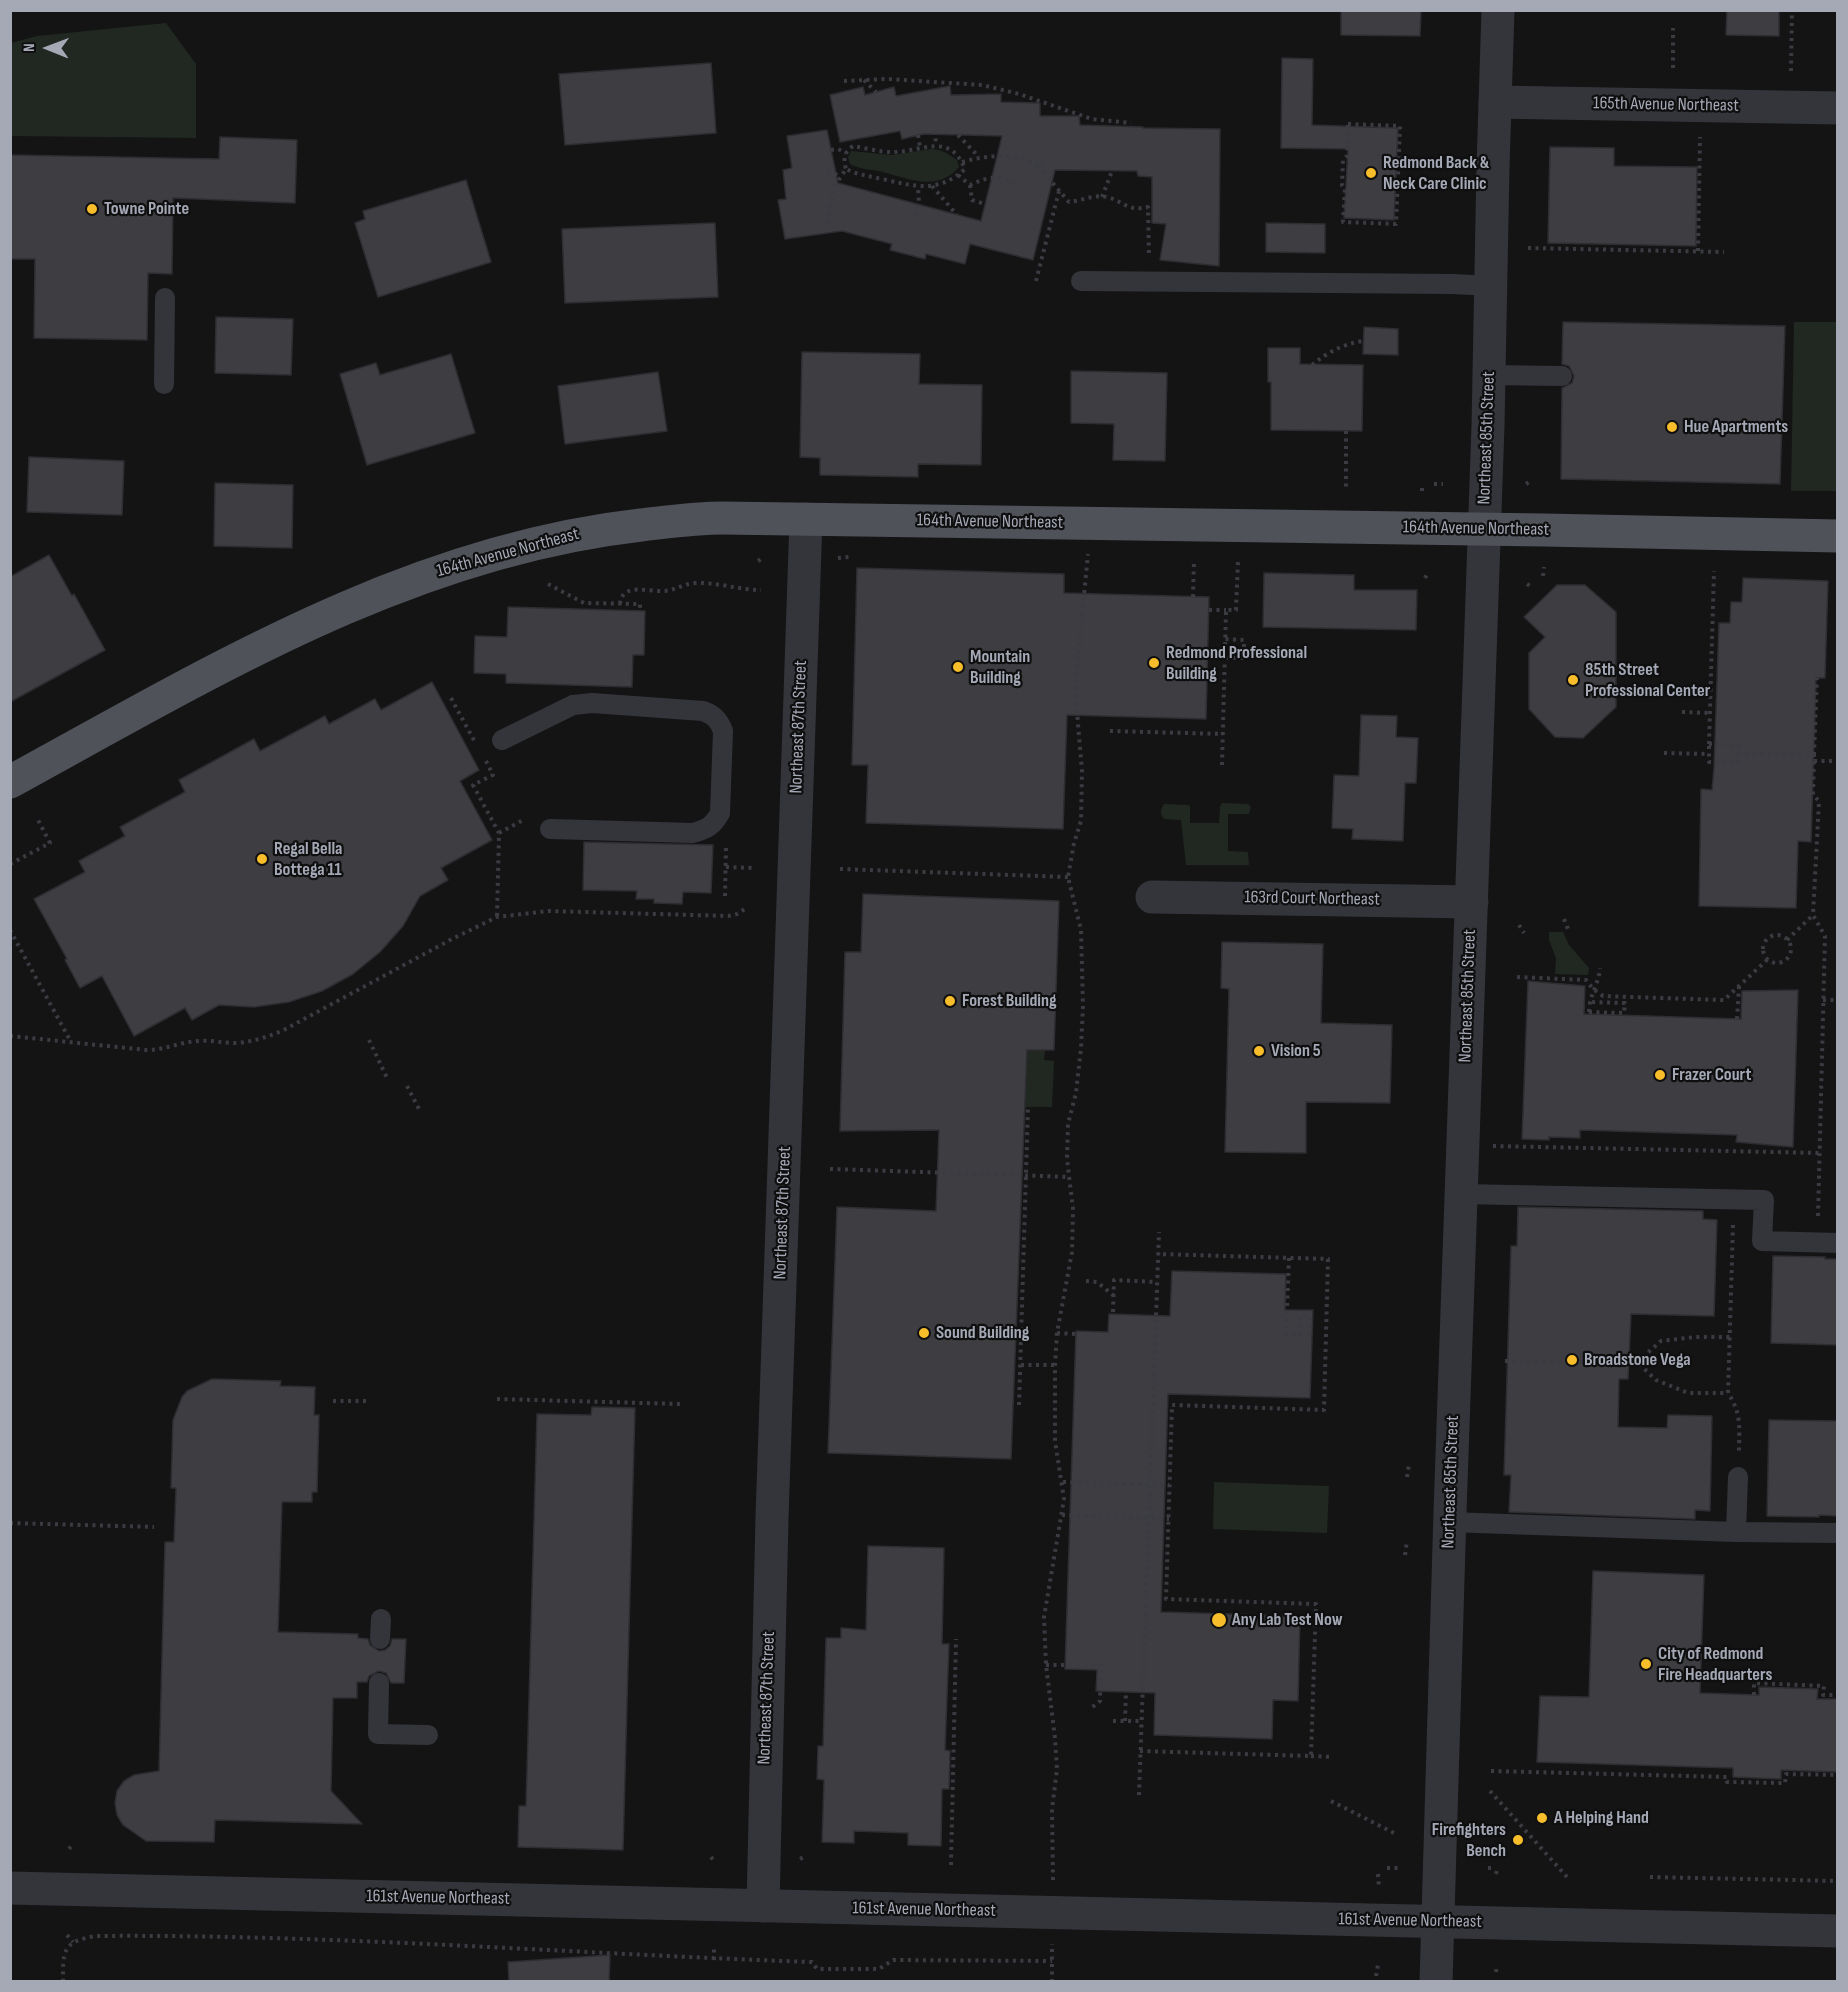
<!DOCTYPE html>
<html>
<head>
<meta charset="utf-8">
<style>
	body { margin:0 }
	#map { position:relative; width:1848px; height:1992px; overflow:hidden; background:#141415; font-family:"Sofia Sans Condensed",sans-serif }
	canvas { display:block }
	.frame { position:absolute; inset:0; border:12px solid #a5a9b6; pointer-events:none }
	.north { position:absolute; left:18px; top:18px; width:60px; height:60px; -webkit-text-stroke:4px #0f0f10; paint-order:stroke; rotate:271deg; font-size:16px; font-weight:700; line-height:24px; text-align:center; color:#a5a9b6 }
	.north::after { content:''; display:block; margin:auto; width:21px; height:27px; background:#a5a9b6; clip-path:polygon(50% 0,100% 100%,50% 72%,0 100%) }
</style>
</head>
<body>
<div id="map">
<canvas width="1848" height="1992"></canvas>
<div class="frame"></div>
<div class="north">N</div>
</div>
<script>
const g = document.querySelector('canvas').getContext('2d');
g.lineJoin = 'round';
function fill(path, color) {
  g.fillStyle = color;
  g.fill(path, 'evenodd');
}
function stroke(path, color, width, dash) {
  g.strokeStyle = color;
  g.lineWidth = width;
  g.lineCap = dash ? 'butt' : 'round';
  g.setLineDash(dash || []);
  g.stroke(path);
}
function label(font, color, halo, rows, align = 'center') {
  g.font = font + ' "Sofia Sans Condensed",sans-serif';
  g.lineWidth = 4.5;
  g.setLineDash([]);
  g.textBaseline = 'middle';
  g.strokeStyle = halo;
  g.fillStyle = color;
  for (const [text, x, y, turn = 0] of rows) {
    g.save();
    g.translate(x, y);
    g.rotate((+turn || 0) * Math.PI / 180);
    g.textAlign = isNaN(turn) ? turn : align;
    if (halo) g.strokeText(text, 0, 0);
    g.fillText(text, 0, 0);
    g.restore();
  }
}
const green = new Path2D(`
	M 166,23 L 196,64 L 196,138 L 11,136 L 11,43 L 37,36 Z
	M 931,149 C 942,149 948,154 957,160 L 959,167 C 938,192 909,179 883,172 C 871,169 861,170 850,164 L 848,157 L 851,151 L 892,155 Z
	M 1794,322 L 1837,322 L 1837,491 L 1791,491 Z
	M 1222,803 L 1248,804 L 1251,807 L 1249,814 L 1228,814 L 1228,851 L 1248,852 L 1249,865 L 1186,865 L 1181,820 L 1164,819 C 1160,814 1160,810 1164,804 L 1188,805 L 1190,806 L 1190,823 L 1219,823 L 1220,807 Z
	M 1549,932 L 1563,932 L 1569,945 L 1589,968 L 1588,975 L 1555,974 L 1556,958 L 1549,940 Z
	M 1027,1050 L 1045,1050 L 1044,1060 L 1054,1061 L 1052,1107 L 1025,1107 Z
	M 1214,1482 L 1329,1486 L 1327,1533 L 1213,1529 Z`);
const building = new Path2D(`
	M 1341,10 L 1421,10 L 1420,36 L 1341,35 Z
	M 1727,10 L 1779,10 L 1779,36 L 1726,35 Z
	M 1282,58 L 1313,59 L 1312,125 L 1398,128 L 1394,220 L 1344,218 L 1348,149 L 1281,148 Z
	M 711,63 L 716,133 L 565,145 L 559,74 Z
	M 950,86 L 951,95 L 1001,94 L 1001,102 L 1040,103 L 1040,116 L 1079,116 L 1080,125 L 1143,127 L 1143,128 L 1220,129 L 1219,266 L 1160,260 L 1166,224 L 1152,223 L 1152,177 L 1138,176 L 1137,171 L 1055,170 L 1033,260 L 970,244 L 965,264 L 926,254 L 925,259 L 890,250 L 892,244 L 842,231 L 785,239 L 778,200 L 786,199 L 783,170 L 792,168 L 787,136 L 827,130 L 838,183 L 981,221 L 1002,136 L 924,134 L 902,139 L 900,131 L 840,142 L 830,95 L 863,87 L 865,95 L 894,87 L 896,96 Z
	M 220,137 L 297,140 L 295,203 L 173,198 L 172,274 L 148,273 L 147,340 L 34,338 L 35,259 L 10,259 L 10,155 L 219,159 Z
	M 1550,147 L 1614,148 L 1614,166 L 1697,167 L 1696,246 L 1548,243 Z
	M 466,180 L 491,262 L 378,297 L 355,223 L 365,219 L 363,211 Z
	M 715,223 L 718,297 L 565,303 L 562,229 Z
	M 1266,223 L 1325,224 L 1325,253 L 1266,252 Z
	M 216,317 L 293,319 L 291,375 L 215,373 Z
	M 1563,322 L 1785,326 L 1780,484 L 1561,479 L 1562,388 L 1572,383 L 1574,376 L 1569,366 L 1562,364 Z
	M 1364,327 L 1398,329 L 1398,355 L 1363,354 Z
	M 1268,348 L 1300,348 L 1300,364 L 1363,365 L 1362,431 L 1271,430 L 1271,382 L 1268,382 Z
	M 802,352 L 920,354 L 919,384 L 982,385 L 981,465 L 918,464 L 918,477 L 820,475 L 820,458 L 800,457 Z
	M 451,354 L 475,433 L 367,465 L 340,374 L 376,363 L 380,375 Z
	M 1071,371 L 1167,373 L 1165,461 L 1113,460 L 1114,424 L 1071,423 Z
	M 658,372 L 667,431 L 565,444 L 558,386 Z
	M 29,457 L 124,461 L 122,515 L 27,512 Z
	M 215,483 L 293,485 L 292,548 L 214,546 Z
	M 49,555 L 72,596 L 74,594 L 105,650 L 10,702 L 10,577 Z
	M 857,568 L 1064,574 L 1064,593 L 1209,597 L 1206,719 L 1067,715 L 1063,829 L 866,823 L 868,765 L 852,765 Z
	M 1264,573 L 1354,575 L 1354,590 L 1417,590 L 1416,630 L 1263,627 Z
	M 1743,578 L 1828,581 L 1825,678 L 1816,678 L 1811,842 L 1798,841 L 1796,908 L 1699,906 L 1701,789 L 1712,790 L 1714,768 L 1719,623 L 1730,623 L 1731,602 L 1742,602 Z
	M 1557,585 L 1585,585 L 1616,612 L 1616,707 L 1583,738 L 1555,737 L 1529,709 L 1529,653 L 1545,637 L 1524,617 Z
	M 508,607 L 645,611 L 644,655 L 633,655 L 632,687 L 506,683 L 506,674 L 474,673 L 475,636 L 507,637 Z
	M 432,682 L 479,770 L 460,781 L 492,840 L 441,868 L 448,880 L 420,896 L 403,926 L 380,952 L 353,974 L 322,991 L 289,1002 L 254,1007 L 219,1005 L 192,1020 L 185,1008 L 134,1036 L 102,976 L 80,988 L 65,960 L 67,959 L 34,899 L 85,872 L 79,861 L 125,836 L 120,827 L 185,792 L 179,780 L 254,739 L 260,751 L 325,716 L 329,724 L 375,699 L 381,710 Z
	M 1361,715 L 1397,716 L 1396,737 L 1418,738 L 1416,783 L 1405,783 L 1403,841 L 1352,839 L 1353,829 L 1332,828 L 1334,775 L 1359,776 Z
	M 584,842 L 713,845 L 711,893 L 683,892 L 682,904 L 654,903 L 654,899 L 636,899 L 637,891 L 583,890 Z
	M 863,894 L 1059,901 L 1054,1050 L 1027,1050 L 1011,1459 L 828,1453 L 837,1207 L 936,1211 L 939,1130 L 840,1131 L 845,952 L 861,952 Z
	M 1222,942 L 1323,944 L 1321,1023 L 1392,1025 L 1390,1103 L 1306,1102 L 1306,1153 L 1225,1152 L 1229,989 L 1221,988 Z
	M 1528,981 L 1585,986 L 1584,1014 L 1741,1019 L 1742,991 L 1798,990 L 1793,1147 L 1736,1142 L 1737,1135 L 1580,1130 L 1580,1138 L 1549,1137 L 1549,1140 L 1522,1139 Z
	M 1518,1207 L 1703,1211 L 1703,1219 L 1717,1220 L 1714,1316 L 1631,1314 L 1628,1379 L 1619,1379 L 1618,1427 L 1667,1428 L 1668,1415 L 1712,1416 L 1710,1511 L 1695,1510 L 1695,1519 L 1509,1512 L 1511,1475 L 1504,1475 L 1511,1246 L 1517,1246 Z
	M 1773,1256 L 1825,1257 L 1825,1259 L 1838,1259 L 1838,1345 L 1771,1343 Z
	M 1172,1271 L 1286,1274 L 1285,1310 L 1313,1310 L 1310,1398 L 1168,1394 L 1161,1612 L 1300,1616 L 1298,1701 L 1273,1700 L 1272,1739 L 1154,1735 L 1155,1693 L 1096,1691 L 1097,1670 L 1065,1669 L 1076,1331 L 1108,1332 L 1109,1314 L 1170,1316 Z
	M 212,1379 L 281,1381 L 280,1386 L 315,1387 L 314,1415 L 319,1415 L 317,1492 L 312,1492 L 312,1502 L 282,1502 L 278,1632 L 358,1634 L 358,1638 L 368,1639 L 370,1645 L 379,1651 L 385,1650 L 390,1646 L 392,1639 L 406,1639 L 404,1683 L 391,1683 L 386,1673 L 379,1671 L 369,1676 L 367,1682 L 357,1682 L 357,1698 L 333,1698 L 331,1791 L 362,1824 L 215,1820 L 214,1842 L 146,1841 L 123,1825 L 117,1815 L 115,1803 L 117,1791 L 124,1781 L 134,1775 L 159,1771 L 165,1542 L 174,1542 L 176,1488 L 171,1488 L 173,1420 L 182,1397 L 187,1391 Z
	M 592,1407 L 635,1408 L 623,1850 L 518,1847 L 519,1806 L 526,1806 L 537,1414 L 591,1415 Z
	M 1769,1420 L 1838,1421 L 1838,1516 L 1819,1515 L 1819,1517 L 1767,1516 Z
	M 868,1546 L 944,1548 L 942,1644 L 949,1644 L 945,1750 L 950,1751 L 949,1789 L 942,1789 L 941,1846 L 908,1845 L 908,1833 L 854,1831 L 854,1843 L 822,1842 L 824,1780 L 817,1779 L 818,1746 L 823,1746 L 826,1638 L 841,1638 L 841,1628 L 866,1630 Z
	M 1593,1571 L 1704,1575 L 1700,1693 L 1759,1695 L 1759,1687 L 1818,1689 L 1817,1699 L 1838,1699 L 1838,1772 L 1781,1770 L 1781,1779 L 1733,1777 L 1733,1768 L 1537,1762 L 1540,1696 L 1589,1697 Z
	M 610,1955 L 609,1982 L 509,1982 L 508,1962 Z`);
const path = new Path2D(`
	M 1673,68 L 1673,28
	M 1791,71 L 1792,10
	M 864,80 L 876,92
	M 844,81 L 887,79 L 982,85 L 1019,94 L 1092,119 L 1131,123
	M 1348,124 L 1400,126 L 1396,224 L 1343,222 L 1345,189 L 1342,185 L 1343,160 L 1347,156 Z
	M 935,131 L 936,145
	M 918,135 L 920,147
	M 958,135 L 979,157
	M 831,150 L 838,149 L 846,153
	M 962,162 C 988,155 1014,152 1038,166 L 1043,160
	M 1038,166 L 1069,202 C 1081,201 1094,194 1107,197 C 1124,201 1127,212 1148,207 L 1149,257
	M 828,170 L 840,177
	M 958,175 L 970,185 C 986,178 997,174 1013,183 L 1015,190
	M 970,185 L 972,200 L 985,204
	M 932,186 L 957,215
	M 1102,197 L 1112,171
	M 915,215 L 919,204 L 918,186
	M 827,223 L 834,187 L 846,169 C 858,175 869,176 882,179 C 914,186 938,194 965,169 C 950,132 923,151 895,152 C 882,153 866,148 853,146 C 844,152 843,159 846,169
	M 1528,248 L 1724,252
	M 1698,251 L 1700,137
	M 1036,281 L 1059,191
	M 1312,365 C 1328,352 1343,344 1363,341
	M 1346,431 L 1346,488
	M 1434,484 L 1443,484
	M 1526,484 L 1529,482
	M 1422,488 L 1422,495
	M 838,558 L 849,557
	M 758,561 L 764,557
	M 1543,576 L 1544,567
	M 1425,578 L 1428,572
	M 548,584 L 584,603 L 640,604 L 640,611
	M 1527,584 L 1530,586
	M 1193,597 L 1194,561
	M 620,604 C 622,582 648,592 663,591 C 674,591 682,584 695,583 C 717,582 739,590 761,590
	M 1209,610 L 1226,610
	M 1225,658 L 1244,658 L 1244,640 L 1225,639
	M 451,698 L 476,744
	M 1682,712 L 1710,713
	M 1110,731 L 1223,734
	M 1709,744 L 1714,571
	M 1709,744 L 1739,745 L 1738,763 L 1709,762 Z
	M 1664,753 L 1709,754
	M 1738,754 L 1814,755 L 1813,795 L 1819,801 L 1813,915 L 1825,936 L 1818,1217
	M 1814,755 L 1817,678
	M 486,761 L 493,775 L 473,785 L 499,833 L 497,917
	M 1814,761 L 1838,761
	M 1222,765 L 1226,610 L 1236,610 L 1238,561
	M 499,833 L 525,819
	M 10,864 L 50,843 L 37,818
	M 726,867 L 752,868
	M 840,869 L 1068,877
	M 725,896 L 726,846
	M 1564,919 L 1568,929
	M 1519,925 L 1524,933
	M 10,930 L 71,1042
	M1763 949a14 14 0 1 1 28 0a14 14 0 1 1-28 0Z
	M 1787,940 L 1813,915
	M 1517,977 L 1586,980 L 1593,989 L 1603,996 L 1724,1000 L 1768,959
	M 1823,1000 L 1838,1000
	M 1589,1012 L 1624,1013 L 1625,1003 L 1589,1002
	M 1589,1012 C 1589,995 1599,984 1600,968
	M 1737,1019 L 1739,987
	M 10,1036 L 147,1050 C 165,1050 180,1042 198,1041 C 211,1040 223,1043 236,1043 C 252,1042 267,1037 282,1031 L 452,939 L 497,917 L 548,911 L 728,916 L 737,914 L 745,909
	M 369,1040 L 388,1080
	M 407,1086 L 419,1109
	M 1493,1146 L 1819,1153
	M 830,1169 L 1070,1177
	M 1733,1225 L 1728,1393 C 1742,1414 1739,1428 1739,1452
	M 1289,1258 L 1286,1334 L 1300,1335 L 1300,1316 L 1310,1316 L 1309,1338
	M 1086,1281 L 1097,1282 L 1113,1295
	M 1113,1312 L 1114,1280 L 1157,1282
	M 1057,1333 L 1075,1334
	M 1505,1361 L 1637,1362 L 1656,1380 L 1688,1393 L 1728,1393
	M 1637,1362 L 1661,1341 L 1695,1337 L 1730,1337
	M 1021,1365 L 1055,1365
	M 497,1399 L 680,1404
	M 333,1401 L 368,1401
	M 1019,1405 L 1028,1107
	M 1407,1477 L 1409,1464
	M 1063,1482 L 1169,1485
	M 1062,1515 L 1169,1519
	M 10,1523 L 154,1527
	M 1405,1555 L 1407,1541
	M 1046,1665 L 1101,1665 L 1100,1701 L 1090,1709
	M 1754,1695 L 1754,1683 L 1824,1686 L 1823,1695 L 1838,1695
	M 1113,1721 L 1141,1721
	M 1125,1721 L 1126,1692
	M 1140,1751 L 1311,1756 L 1316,1604 L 1166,1599 L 1172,1405 L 1324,1410 L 1328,1259 L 1158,1254
	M 1311,1756 L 1333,1757
	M 1491,1771 L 1727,1777 L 1727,1782 L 1785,1783 L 1786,1774 L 1838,1775
	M 1490,1791 L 1567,1877
	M 1139,1795 L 1159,1232
	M 1331,1801 L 1396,1834
	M 69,1849 L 72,1845
	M 711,1857 L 714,1861
	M 800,1859 L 804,1857
	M 951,1865 L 956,1639
	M 1387,1868 L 1399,1868
	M 1488,1868 L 1495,1868
	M 1378,1874 L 1379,1888
	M 1496,1874 L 1497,1870
	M 1650,1877 L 1838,1881
	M 1053,1880 L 1052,1809 L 1057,1769 L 1055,1738 L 1046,1665 L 1044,1617 L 1064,1499 L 1055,1441 L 1055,1365 L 1057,1333 L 1072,1252 L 1073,1209 L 1067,1159 L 1068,1124 L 1076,1093 L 1081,1048 L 1083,1006 L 1081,930 L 1068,877 L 1074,843 L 1081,821 L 1082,771 L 1075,688 L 1088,554
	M 67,1935 L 73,1942
	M 714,1960 L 714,1945
	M 1496,1972 L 1497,1966
	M 1376,1976 L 1378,1965
	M 63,1982 C 63,1951 62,1942 95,1936 C 334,1934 573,1954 812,1962 L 817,1969 L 879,1969 L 893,1960 L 1052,1961
	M 1052,1982 L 1052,1944`);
const service = new Path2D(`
	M 1081,281 L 1453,284 L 1491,286
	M 1489,375 L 1562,376
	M 164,384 L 165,298
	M 502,740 L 573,705 L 592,703 L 703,711 C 714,715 719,720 723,731 L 720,813 C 713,826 707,829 693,833 L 550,829
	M 1461,1194 L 1764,1200 L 1762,1241 L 1838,1243
	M 1449,1522 L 1736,1532 L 1838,1533
	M 1736,1532 L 1738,1477
	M 380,1639 L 381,1619
	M 379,1683 L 378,1734 L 428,1735`);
const minor = new Path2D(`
	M 1495,102 L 1838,108
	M 1152,897 L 1472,902
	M 763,1906 L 772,1518 L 806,519`);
const tertiary = new Path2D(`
	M 10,1888 L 1838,1931
	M 1436,1982 L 1450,1512 L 1488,426 L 1493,167 L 1498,10`);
const primary = new Path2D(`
	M 10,782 C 211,672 409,551 641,525 C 668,522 695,518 723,518 L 1544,530 L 1838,536`);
const markers = [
	[1371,173,6,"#f7bd2a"],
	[92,209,6,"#f7bd2a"],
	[1672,427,6,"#f7bd2a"],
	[1154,663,6,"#f7bd2a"],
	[958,667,6,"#f7bd2a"],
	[1573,680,6,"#f7bd2a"],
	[262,859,6,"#f7bd2a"],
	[950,1001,6,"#f7bd2a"],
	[1259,1051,6,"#f7bd2a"],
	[1660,1075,6,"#f7bd2a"],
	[924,1333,6,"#f7bd2a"],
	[1572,1360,6,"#f7bd2a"],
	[1219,1620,8,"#f7bd2a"],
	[1646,1664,6,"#f7bd2a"],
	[1542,1818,6,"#f7bd2a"],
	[1518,1840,6,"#f7bd2a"]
];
const streetNames = [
	["165th Avenue Northeast",1666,105,1],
	["Northeast 85th Street",1487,438,-88],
	["164th Avenue Northeast",990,522,1],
	["164th Avenue Northeast",1476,529,1],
	["164th Avenue Northeast",508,553,-15],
	["Northeast 87th Street",799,727,-88],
	["163rd Court Northeast",1312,899,1],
	["Northeast 85th Street",1468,996,-88],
	["Northeast 87th Street",783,1213,-88],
	["Northeast 85th Street",1451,1482,-88],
	["Northeast 87th Street",767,1698,-88],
	["161st Avenue Northeast",438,1898,1],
	["161st Avenue Northeast",924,1910,1],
	["161st Avenue Northeast",1410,1921,1]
];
const poiNames = [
	["Redmond Back &",1383,163],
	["Neck Care Clinic",1383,184],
	["Towne Pointe",104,209],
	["Hue Apartments",1684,427],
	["Redmond Professional",1166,653],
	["Building",1166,674],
	["Mountain",970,657],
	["Building",970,678],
	["85th Street",1585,670],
	["Professional Center",1585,691],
	["Regal Bella",274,849],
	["Bottega 11",274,870],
	["Forest Building",962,1001],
	["Vision 5",1271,1051],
	["Frazer Court",1672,1075],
	["Sound Building",936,1333],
	["Broadstone Vega",1584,1360],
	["Any Lab Test Now",1232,1620],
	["City of Redmond",1658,1654],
	["Fire Headquarters",1658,1675],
	["A Helping Hand",1554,1818],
	["Firefighters",1506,1830,"right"],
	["Bench",1506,1851,"right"]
];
fill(green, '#202821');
fill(building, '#3e3e42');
stroke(building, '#2e2d31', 1.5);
stroke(path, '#3a3c42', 4, [3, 4.5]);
stroke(service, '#34353b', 20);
stroke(minor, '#34353b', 33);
stroke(tertiary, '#34353b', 33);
stroke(primary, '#50525a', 33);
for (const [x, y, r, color] of markers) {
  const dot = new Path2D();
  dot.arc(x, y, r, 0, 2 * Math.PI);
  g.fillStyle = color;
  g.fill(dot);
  stroke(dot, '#0f0f10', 2);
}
label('18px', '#a5a9b6', '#0f0f10', streetNames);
label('bold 18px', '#a5a9b6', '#0f0f10', poiNames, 'left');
</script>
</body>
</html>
